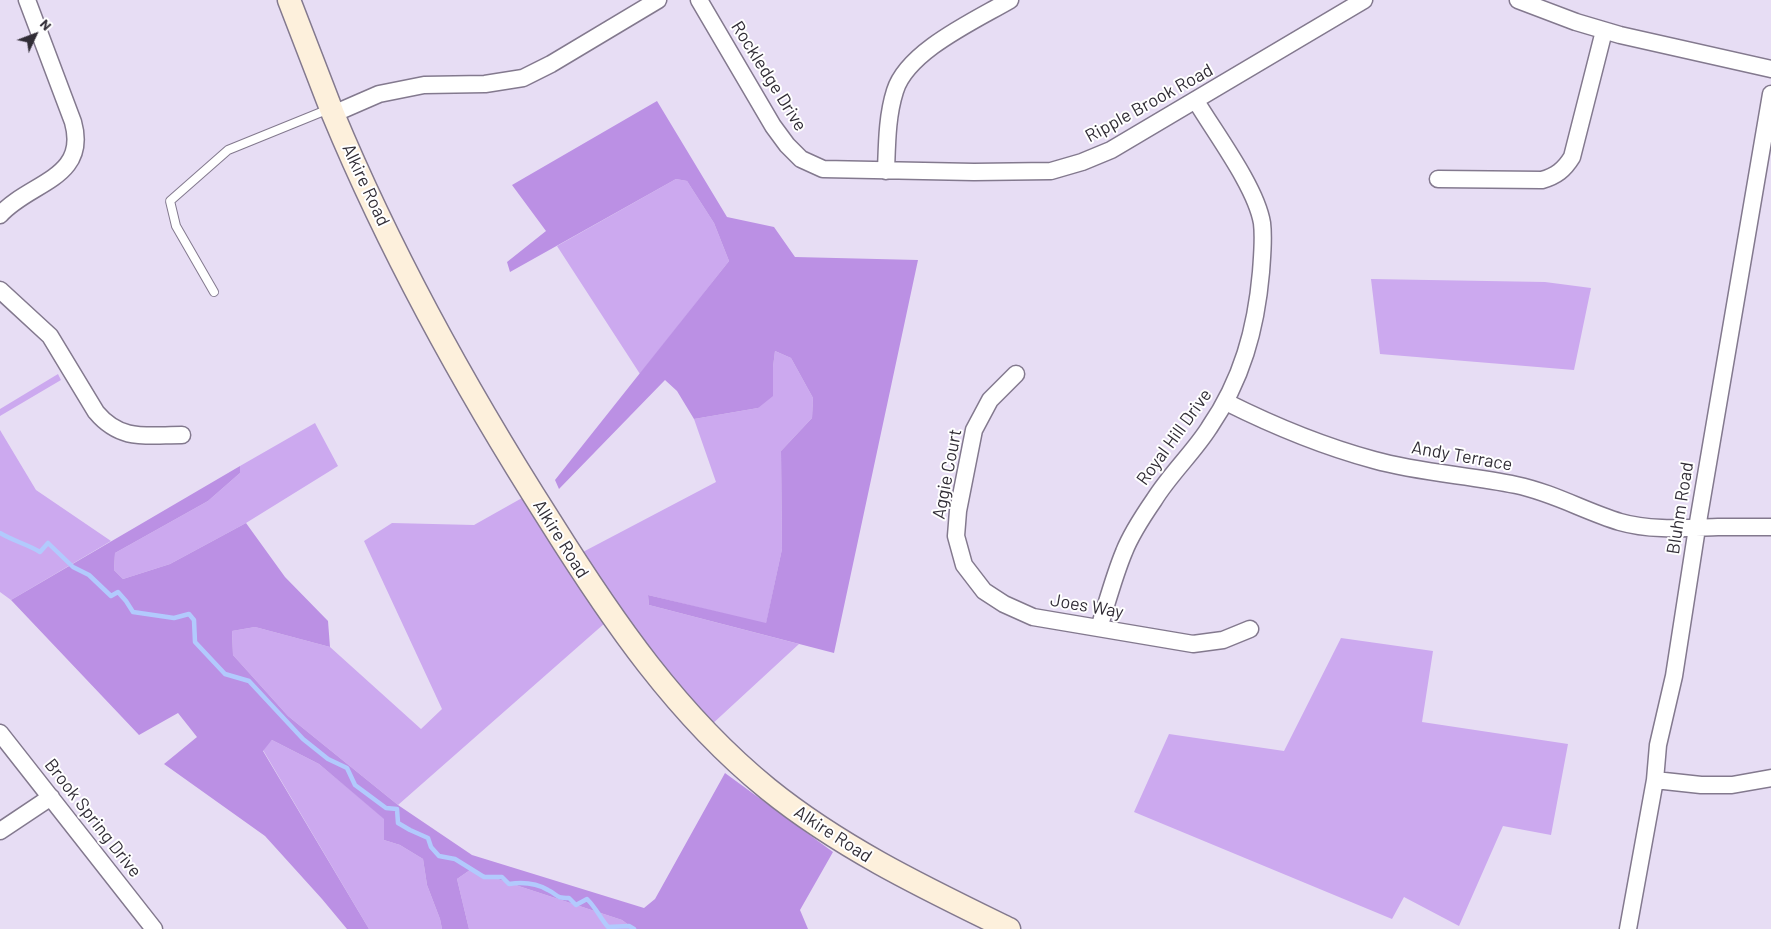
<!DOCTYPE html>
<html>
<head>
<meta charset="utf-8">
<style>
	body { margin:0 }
	#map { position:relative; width:1771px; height:929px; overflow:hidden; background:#e7ddf4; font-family:Barlow,sans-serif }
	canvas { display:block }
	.north { position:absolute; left:10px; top:10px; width:50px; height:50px; -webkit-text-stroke:4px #fff; paint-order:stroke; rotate:47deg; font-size:14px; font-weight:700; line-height:20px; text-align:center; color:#312d36 }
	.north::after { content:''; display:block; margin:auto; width:18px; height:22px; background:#312d36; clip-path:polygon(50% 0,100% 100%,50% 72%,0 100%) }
</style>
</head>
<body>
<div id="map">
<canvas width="1771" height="929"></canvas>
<div class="north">N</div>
</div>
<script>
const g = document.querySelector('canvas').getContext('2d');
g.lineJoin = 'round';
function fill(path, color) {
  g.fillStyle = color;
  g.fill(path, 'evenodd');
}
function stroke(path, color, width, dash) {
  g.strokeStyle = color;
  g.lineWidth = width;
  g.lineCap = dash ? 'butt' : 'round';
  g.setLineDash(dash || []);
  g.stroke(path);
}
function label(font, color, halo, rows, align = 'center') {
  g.font = font + ' Barlow,sans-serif';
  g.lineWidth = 4;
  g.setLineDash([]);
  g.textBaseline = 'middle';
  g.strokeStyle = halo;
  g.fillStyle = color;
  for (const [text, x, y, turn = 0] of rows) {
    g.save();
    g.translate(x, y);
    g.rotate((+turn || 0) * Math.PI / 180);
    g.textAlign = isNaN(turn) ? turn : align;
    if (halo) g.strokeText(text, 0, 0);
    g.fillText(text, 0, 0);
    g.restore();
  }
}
const green = new Path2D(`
	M 676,179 L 687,181 L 714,223 L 729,261 L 640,374 L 557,246 Z
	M 1371,279 L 1545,282 L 1591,288 L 1574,370 L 1380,354 Z
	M 775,351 L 791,358 L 813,398 L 812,418 L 781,451 L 782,549 L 766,624 L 648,595 L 649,605 L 799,644 L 710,726 L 645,650 L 581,553 L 716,482 L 694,419 L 758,408 L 773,367 Z
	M 58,374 L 61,380 L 0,416 L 0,409 Z
	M 315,423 L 338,466 L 246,523 L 170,564 L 123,579 L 114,570 L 115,553 L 208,501 L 240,473 L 240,466 Z
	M 0,430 L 36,490 L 111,541 L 11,600 L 0,592 Z
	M 522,498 L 605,623 L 398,805 L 288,716 L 233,655 L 232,631 L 255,627 L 330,647 L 421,729 L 442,709 L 364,541 L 392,523 L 474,525 Z
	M 1341,638 L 1433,651 L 1422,722 L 1568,744 L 1551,835 L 1503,826 L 1459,926 L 1404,897 L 1392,919 L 1134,812 L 1169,734 L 1284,751 Z
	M 272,740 L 319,764 L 385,819 L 384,840 L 400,845 L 423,859 L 427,885 L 440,919 L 442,929 L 369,929 L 263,750 Z
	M 470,870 L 622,920 L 634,929 L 469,929 L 457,879 Z`);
const forest = new Path2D(`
	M 657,101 L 727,217 L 774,227 L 795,257 L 918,260 L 834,653 L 649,605 L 648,595 L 766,623 L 782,549 L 781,451 L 812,418 L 813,398 L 791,358 L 775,351 L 773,367 L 773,396 L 758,408 L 694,419 L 677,391 L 665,380 L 559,489 L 555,480 L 729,261 L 714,223 L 687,181 L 676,179 L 510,272 L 507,262 L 546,231 L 512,185 Z
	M 240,466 L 240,473 L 208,501 L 115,553 L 114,570 L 123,579 L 170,564 L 246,523 L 285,577 L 328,621 L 330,647 L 255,627 L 232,631 L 233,655 L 288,716 L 398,805 L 472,855 L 644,908 L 655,899 L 725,773 L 833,852 L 800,910 L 808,929 L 634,929 L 622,920 L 470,870 L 457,879 L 469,929 L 442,929 L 440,919 L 427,885 L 423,859 L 400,845 L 384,840 L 384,819 L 319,764 L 272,740 L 263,751 L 369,929 L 347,929 L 322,899 L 265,836 L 164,764 L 197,737 L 178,713 L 139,735 L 11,600 Z`);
const stream = new Path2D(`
	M 0,533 C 13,541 27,544 40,552 L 48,543 L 73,567 L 89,575 L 111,596 L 118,592 L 126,601 L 133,612 L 174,618 L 189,614 L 194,620 L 195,642 L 225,674 L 249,681 L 303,739 L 328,759 L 347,768 L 355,785 L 386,808 L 397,809 L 398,823 L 410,830 L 428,838 L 431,847 L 439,856 L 455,859 L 484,877 L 502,877 L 509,884 C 522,882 536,883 548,890 C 559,895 554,898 569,898 L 576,905 L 587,899 C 597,909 600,918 608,927 L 629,926 L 634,929`);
const service = new Path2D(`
	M 214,292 L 176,226 L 170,201 L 228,150 L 329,109`);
const minor = new Path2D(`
	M 699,0 L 773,126 L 787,145 L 801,159 L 823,169 L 974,172 L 1051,171 L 1082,162 L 1111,150 L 1364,0
	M 1518,0 L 1576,22 L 1620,35 L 1771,69
	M 333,114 L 379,94 L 424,85 L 485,84 L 523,78 L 551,64 L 658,0
	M 886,171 C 887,144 887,116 895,91 C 907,51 976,20 1010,0
	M 1438,179 L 1542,180 C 1556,176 1564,170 1572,157 L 1604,31
	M 0,215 C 29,182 89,179 73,122 L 27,0
	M 0,290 L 50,336 L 96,412 C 121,442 147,435 182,435
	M 1016,374 L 990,400 L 974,430 L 958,511 L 956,536 L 964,565 L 984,591 L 1004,604 L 1033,617 L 1193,644 L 1223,640 L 1250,629
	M 1226,402 C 1274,426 1322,446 1374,460 C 1420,473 1469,475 1516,485 C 1554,493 1584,511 1620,522 C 1651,531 1686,528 1718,527 C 1736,527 1753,527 1771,527
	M 1099,628 C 1107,603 1114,576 1124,552 C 1131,534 1143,516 1154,500 C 1170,474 1193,453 1209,428 C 1242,380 1256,329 1261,272 C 1262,257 1264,239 1262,223 C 1256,187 1215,133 1196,101
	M 0,733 L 154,929
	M 1655,780 L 1701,785 L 1732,785 L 1771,778
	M 0,831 L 51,797
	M 1628,929 L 1655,780 L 1658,745 L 1674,676 L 1697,528 L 1771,94`);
const secondary = new Path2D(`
	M 289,0 C 304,38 318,76 333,114 C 392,256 467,391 550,521 C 612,620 677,715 768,789 C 841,848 925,888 1009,929`);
const streetNames = [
	["Rockledge Drive",769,76,58],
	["Ripple Brook Road",1149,103,-29],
	["Alkire Road",366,185,65],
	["Royal Hill Drive",1174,437,-54],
	["Andy Terrace",1462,456,10],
	["Aggie Court",947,474,-79],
	["Bluhm Road",1680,508,-81],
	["Alkire Road",561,539,58],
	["Joes Way",1087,606,10],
	["Brook Spring Drive",93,818,52],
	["Alkire Road",833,834,33]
];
fill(green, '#cca9ef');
fill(forest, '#bb90e4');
stroke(stream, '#b2cafd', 4.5);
stroke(service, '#83798e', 10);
stroke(minor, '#83798e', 19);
stroke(secondary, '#83798e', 25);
stroke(service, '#fff', 8);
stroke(minor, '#fff', 16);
stroke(secondary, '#fdf0dc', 22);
label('18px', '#312d36', '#fff', streetNames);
</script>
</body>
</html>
